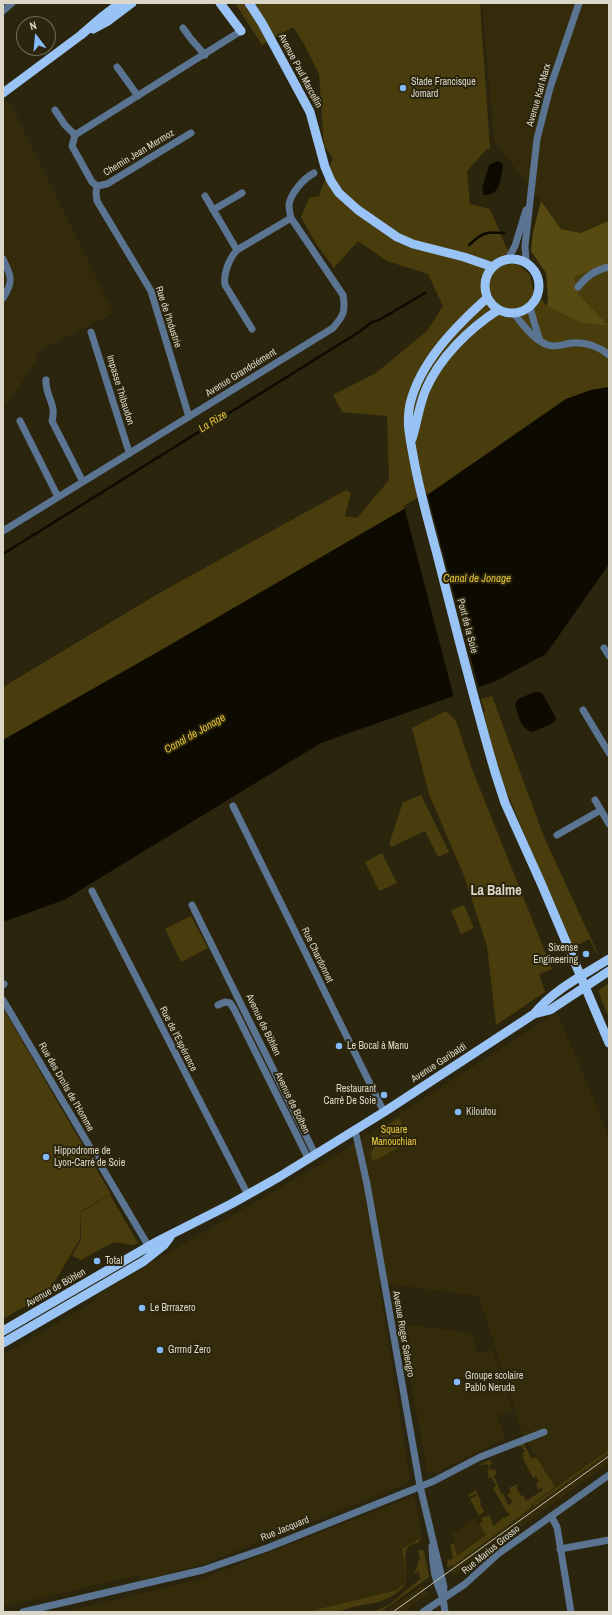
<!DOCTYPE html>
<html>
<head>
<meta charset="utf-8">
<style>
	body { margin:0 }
	#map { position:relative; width:612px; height:1615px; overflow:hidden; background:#2b250d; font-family:"Archivo Narrow",sans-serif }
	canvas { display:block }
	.frame { position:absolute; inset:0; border:4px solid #dad7c8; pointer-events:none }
	.north { position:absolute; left:16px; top:16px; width:40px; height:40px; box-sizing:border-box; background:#2b250d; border:1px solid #716c58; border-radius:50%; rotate:344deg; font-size:11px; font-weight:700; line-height:16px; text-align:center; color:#dad7c8 }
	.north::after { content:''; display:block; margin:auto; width:14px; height:18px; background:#85bbfb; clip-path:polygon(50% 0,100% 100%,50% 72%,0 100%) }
</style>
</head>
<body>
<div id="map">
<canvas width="612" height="1615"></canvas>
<div class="frame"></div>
<div class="north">N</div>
</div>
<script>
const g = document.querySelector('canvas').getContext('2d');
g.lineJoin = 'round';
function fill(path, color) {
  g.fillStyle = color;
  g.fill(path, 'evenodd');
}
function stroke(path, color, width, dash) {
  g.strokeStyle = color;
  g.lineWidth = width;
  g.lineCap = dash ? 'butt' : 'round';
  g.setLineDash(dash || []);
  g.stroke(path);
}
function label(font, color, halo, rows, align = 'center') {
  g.font = font + ' "Archivo Narrow",sans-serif';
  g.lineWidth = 4;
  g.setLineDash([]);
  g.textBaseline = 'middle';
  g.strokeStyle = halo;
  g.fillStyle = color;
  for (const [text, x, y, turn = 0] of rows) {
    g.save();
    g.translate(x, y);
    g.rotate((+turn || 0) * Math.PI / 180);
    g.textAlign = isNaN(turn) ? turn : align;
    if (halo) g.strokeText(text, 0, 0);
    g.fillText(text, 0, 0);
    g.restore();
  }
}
const built = new Path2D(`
	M 482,3 L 609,3 L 609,221 L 580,233 L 561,229 L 550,213 L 494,141 Z
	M 9,100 L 114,313 L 36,353 L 38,358 L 11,399 L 3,405 L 3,105 Z
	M 557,1012 L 609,1136 L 609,1463 L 454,1576 L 447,1567 L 446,1560 L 453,1559 L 456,1556 L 452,1535 L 474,1518 L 489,1538 L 533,1507 L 532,1505 L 555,1488 L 523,1436 L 479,1296 L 379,1283 L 410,1477 L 407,1484 L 198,1566 L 141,1580 L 139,1575 L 3,1607 L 3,1355 L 97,1300 L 96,1295 L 336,1155 Z
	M 401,1324 L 471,1333 L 478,1354 L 493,1350 L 513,1411 L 497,1416 L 505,1439 L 434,1473 L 427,1471 Z
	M 414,1496 L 422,1537 L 402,1549 L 406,1574 L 405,1582 L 397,1590 L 306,1612 L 62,1612 L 201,1579 Z
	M 423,1585 L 429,1594 L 427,1595 L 403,1612 L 385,1612 Z`);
const green = new Path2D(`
	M 235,3 L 480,3 L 490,149 L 487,149 L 467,171 L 470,204 L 490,209 L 507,249 L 519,265 L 530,275 L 533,290 L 547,306 L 580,323 L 609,326 L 579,295 L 574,277 L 609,264 L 609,387 L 591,390 L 566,399 L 423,498 L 163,649 L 3,740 L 3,687 L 161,592 L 346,490 L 351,493 L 345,516 L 357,518 L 389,480 L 387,416 L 342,412 L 333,395 L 376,373 L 427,331 L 443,306 L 428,274 L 387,261 L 358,241 L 334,268 L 317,245 L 301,217 L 309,198 L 319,196 L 333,158 L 324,146 L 319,74 L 304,44 L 293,27 L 262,45 Z
	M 492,696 L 544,837 L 598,954 L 597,954 L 589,939 L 572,948 L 537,865 L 501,778 L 482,713 L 485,712 L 481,699 Z
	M 446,711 L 456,721 L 472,769 L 552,969 L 539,974 L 545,992 L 496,1025 L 487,946 L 464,876 L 429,794 L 412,728 Z
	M 421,795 L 449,852 L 438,857 L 425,831 L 391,847 L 389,844 L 403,802 Z
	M 382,853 L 397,883 L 379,891 L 365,862 Z
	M 464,905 L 474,928 L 461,934 L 451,910 Z
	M 191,916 L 208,948 L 181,962 L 165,929 Z
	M 609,983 L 609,1018 L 598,991 Z
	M 3,1008 L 111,1194 L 81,1211 L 80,1239 L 48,1293 L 3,1319 Z
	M 399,1118 L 410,1141 L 378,1159 L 372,1160 L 371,1154 L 384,1127 Z
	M 110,1195 L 138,1243 L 133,1245 L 114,1242 L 81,1260 L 72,1256 L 81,1240 L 81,1212 Z
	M 523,1443 L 532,1459 L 536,1457 L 555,1487 L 531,1505 L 532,1507 L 523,1514 L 454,1565 L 447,1567 L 448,1561 L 446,1560 L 453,1559 L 450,1544 L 454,1544 L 457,1556 L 486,1535 L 479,1524 L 483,1522 L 481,1518 L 489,1515 L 492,1521 L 491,1522 L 494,1526 L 504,1517 L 505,1518 L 510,1514 L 509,1512 L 507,1513 L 493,1488 L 496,1486 L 491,1477 L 488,1478 L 487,1476 L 489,1475 L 487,1471 L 490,1469 L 487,1464 L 481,1465 L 481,1464 L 490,1460 L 492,1464 L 489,1465 L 491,1470 L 495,1469 L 497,1474 L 494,1476 L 501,1493 L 504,1495 L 508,1505 L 513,1502 L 507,1495 L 511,1492 L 509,1488 L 518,1484 L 518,1486 L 516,1487 L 521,1496 L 523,1495 L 526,1501 L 543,1490 L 541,1488 L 539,1490 L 536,1484 L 539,1482 L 536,1476 L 533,1478 L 522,1457 L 524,1456 L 522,1453 L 525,1452 L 522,1446 L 519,1447 L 518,1446 Z
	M 609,1450 L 609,1452 L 534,1506 L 533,1504 Z
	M 476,1490 L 481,1502 L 480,1504 L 484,1512 L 479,1516 L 470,1499 L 477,1496 L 476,1494 L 469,1497 L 468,1495 Z
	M 422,1537 L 418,1543 C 393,1546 415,1575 402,1588 C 388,1602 374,1603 357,1606 C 350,1607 343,1611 337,1612 C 327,1614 316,1612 306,1612 L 397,1590 L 405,1582 L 406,1574 L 402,1549 Z
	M 420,1549 L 424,1551 L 429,1577 L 381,1612 L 373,1612 L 389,1605 L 420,1579 L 419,1571 L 414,1574 L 420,1558 L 418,1551 Z`);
const forest = new Path2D(`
	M 541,201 L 561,229 L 580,233 L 609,221 L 609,264 L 574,277 L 579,295 L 609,326 L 580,323 L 547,306 L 548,299 L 546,273 L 531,251 L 533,232 Z`);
const water = new Path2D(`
	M 498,161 L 503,164 C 501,177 501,196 484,195 L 482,189 L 489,165 Z
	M 609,387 L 609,564 L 546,654 L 496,681 L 321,743 L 64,900 L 3,922 L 3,740 L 163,649 L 423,498 L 566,399 L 591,390 Z
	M 535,692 L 542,693 L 556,718 L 553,723 L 533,732 C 519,728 519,716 515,704 L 518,699 Z`);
const pier = new Path2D(`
	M 427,492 L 479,689 L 454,698 L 404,506 Z`);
const stream = new Path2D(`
	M 469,245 C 482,233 486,231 504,233
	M 3,554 L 359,332 L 372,322 L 379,320 L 425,293`);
const minor = new Path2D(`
	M 3,11 L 12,3
	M 183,28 L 191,39 L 205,55
	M 117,67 L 138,96
	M 55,110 L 65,125 L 75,135
	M 97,186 L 92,182 L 72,146 L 75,135 L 241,31
	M 97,186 L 96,193 L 97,201 L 151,291 L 189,417
	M 97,186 L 107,184 L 191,133
	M 205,196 L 237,250
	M 213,210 L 242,193
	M 3,259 C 11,275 14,282 3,298
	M 508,259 L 515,246 L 526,210
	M 526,262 L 525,246 L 537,139 L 550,88 L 579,3
	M 578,287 C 587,276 595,270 609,267
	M 530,307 L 534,322 L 540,341
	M 514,314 C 523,324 533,340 548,345 C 556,348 563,344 572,343 C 586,342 598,346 609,355
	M 252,329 L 225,285 C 223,274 229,259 237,250 L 291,218
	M 91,332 L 128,449 L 130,453
	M 46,380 C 45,396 57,404 52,421 L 83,482
	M 20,421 L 58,497
	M 3,531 L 333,328 C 343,316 346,312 343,295 L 291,218 C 290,214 289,210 289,205 C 290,194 304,178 314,173
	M 604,648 L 609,656
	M 583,710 L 609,753
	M 595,800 L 609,824
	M 233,806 L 384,1112
	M 557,835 L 601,810
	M 92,891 L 248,1195
	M 192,905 L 315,1154
	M 3,985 L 4,984
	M 3,1000 L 149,1247
	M 218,1005 L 225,1002 L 230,1003 L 234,1009 L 308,1158
	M 355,1130 L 367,1184 L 420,1486 L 444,1587 L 443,1598 L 445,1612
	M 551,1516 L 557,1527 L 571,1612
	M 432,1546 C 432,1563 435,1581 442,1596
	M 560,1549 L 609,1540
	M 23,1612 L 203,1570 L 267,1548 L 434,1481 L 480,1457 L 544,1432
	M 423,1612 L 465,1584 L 498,1554 L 609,1475`);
const major = new Path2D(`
	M 220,3 L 241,31
	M 249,3 L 262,23 L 310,112 L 325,167 L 331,181 L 339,193 L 358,210 L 397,237 L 413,244 L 464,257 L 493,267
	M 93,29 L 108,21 L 132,3
	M 3,93 L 81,35 L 103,16 L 120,3
	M485 286a27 27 0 1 1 54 0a27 27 0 1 1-54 0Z
	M 487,298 C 456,326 420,362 410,404 C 406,422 410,438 413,455 C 419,490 429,524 438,558 C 456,629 474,701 495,772 L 505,803 L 541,883 L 609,1043
	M 412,439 C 417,423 419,405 426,389 C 440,357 469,329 498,310
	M 534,1014 C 553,990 583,975 609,959
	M 3,1331 L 158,1241 L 231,1204 L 279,1177 L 384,1112 L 534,1014 L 550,1010 L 609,971
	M 3,1343 L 144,1261 L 164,1245 L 170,1237`);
const tram = new Path2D(`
	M 393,1612 L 609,1456`);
const markers = [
	[403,88,4,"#85bbfb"],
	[586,954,4,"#85bbfb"],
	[339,1046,4,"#85bbfb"],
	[384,1095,4,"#85bbfb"],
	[458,1112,4,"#85bbfb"],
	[46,1157,4,"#85bbfb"],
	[97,1261,4,"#85bbfb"],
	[142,1308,4,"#85bbfb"],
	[160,1350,4,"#85bbfb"],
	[457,1382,4,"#85bbfb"]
];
const streetNames = [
	["Avenue Paul Marcellin",300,71,62],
	["Avenue Karl Marx",539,95,-74],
	["Chemin Jean Mermoz",139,153,-31],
	["Rue de l'Industrie",168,317,72],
	["Avenue Grandclément",241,373,-32],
	["Impasse Thibaudon",120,390,73],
	["Pont de la Soie",467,626,75],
	["Rue Chardonnet",317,955,64],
	["Avenue de Böhlen",263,1025,64],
	["Rue de l'Espérance",178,1039,63],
	["Avenue Garibaldi",439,1063,-33],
	["Rue des Droits de l'Homme",66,1087,60],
	["Avenue de Bolhen",292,1103,64],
	["Avenue de Böhlen",56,1288,-30],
	["Avenue Roger Salengro",403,1334,80],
	["Rue Jacquard",285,1529,-22],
	["Rue Marius Grosso",491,1550,-39]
];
const poiNames = [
	["Stade Francisque",411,82],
	["Jomard",411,94],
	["Sixense",578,948,"right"],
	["Engineering",578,960,"right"],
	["Le Bocal à Manu",347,1046],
	["Restaurant",376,1089,"right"],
	["Carré De Soie",376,1101,"right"],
	["Kiloutou",466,1112],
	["Hippodrome de",54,1151],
	["Lyon-Carré de Soie",54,1163],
	["Total",105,1261],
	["Le Brrrazero",150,1308],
	["Grrrnd Zero",168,1350],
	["Groupe scolaire",465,1376],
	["Pablo Neruda",465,1388]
];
const parkNames = [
	["Square",394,1130],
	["Manouchian",394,1142]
];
const waterNames = [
	["La Rize",213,422,-32],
	["Canal de Jonage",477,579],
	["Canal de Jonage",195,734,-30]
];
const districtNames = [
	["La Balme",496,891]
];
fill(built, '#332b0a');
fill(green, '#493d0d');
fill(forest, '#574a13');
fill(water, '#0d0a01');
fill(pier, '#2b250d');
stroke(stream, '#0d0a01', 2.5);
stroke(minor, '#5b7492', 7);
stroke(major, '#99c3f4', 9);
stroke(tram, '#c7c4b4', 1);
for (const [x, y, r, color] of markers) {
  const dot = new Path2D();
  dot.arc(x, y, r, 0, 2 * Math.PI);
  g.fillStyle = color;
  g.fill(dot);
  stroke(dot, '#2b250d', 1.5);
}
label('10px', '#dad7c8', '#2b250d', streetNames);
label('10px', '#dad7c8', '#2b250d', poiNames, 'left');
label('10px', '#e9c93f', '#2b250d', parkNames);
label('italic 11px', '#e2c236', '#2b250d', waterNames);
label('bold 14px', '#dad7c8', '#2b250d', districtNames);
</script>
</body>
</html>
